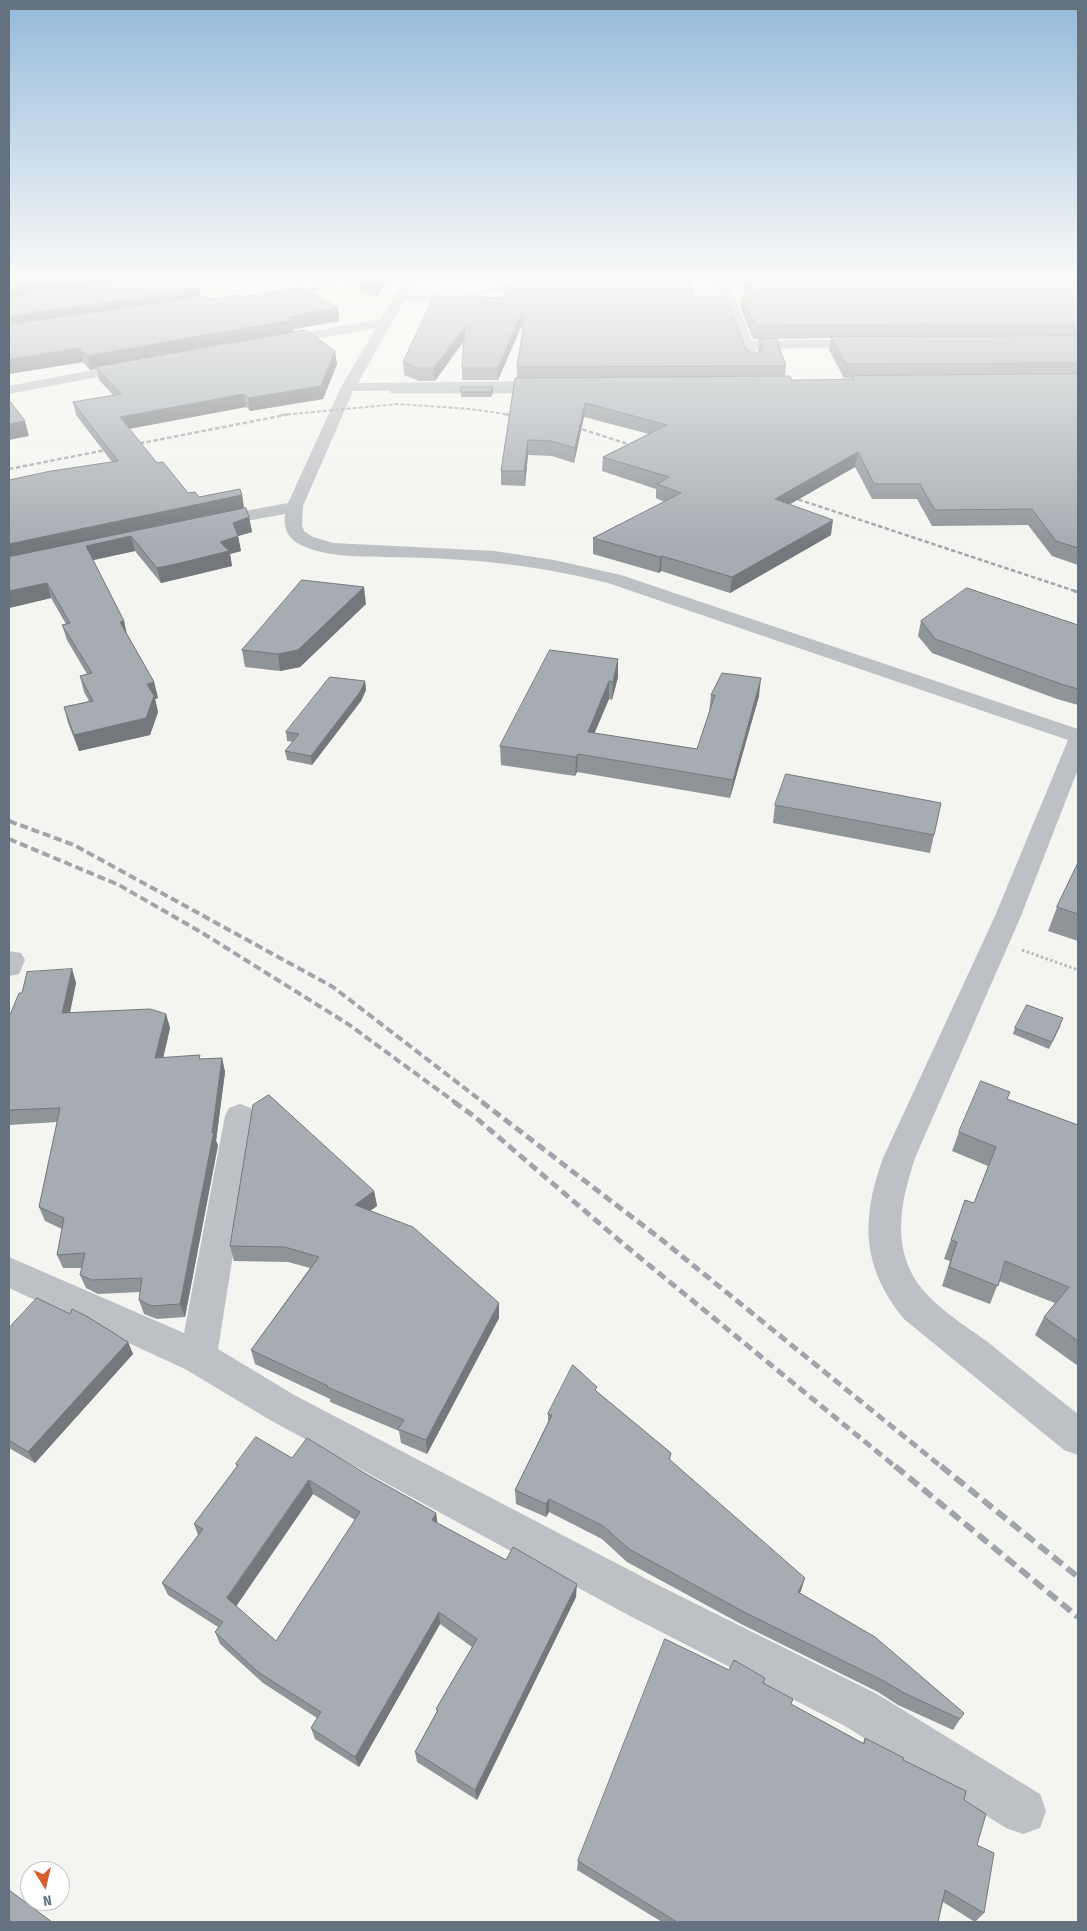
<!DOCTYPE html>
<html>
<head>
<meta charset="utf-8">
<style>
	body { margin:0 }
	#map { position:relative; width:1087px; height:1931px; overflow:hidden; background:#f4f4f0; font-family:"Fira Sans Condensed",sans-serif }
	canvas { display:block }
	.frame { position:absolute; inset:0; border:10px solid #647280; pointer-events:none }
	.north { position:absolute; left:20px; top:1861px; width:50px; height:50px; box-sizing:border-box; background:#fff; border:1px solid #c1c7cc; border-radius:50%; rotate:171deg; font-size:14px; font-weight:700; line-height:20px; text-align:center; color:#647280 }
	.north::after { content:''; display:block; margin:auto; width:18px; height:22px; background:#d95c2b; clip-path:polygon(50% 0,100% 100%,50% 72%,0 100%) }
</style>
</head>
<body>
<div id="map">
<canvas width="1087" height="1931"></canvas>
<div class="frame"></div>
<div class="north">N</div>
</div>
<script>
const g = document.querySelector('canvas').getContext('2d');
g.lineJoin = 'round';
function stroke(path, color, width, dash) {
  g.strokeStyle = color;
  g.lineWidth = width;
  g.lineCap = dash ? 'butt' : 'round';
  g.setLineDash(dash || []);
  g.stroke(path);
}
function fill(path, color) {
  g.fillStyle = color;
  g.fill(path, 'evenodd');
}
const stream = new Path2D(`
	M 392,391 L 524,391`);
const path = new Path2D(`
	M 1022,950 L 1078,970`);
const service = new Path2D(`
	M 208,276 L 226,276 L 169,286 L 166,284 Z
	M 317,276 L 325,276 L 336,283 L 330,289 L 287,295 L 283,293 L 329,284 Z
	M 513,282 L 515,283 L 515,285 L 470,299 L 400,300 L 396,298 L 400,296 L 470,295 Z`);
const minor = new Path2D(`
	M 406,276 L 418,276 L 358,383 L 552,381 L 557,382 L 559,385 L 557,388 L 552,389 L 353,391 L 303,506 L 302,526 L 304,531 L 313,537 L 333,543 L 494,551 L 554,560 L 621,575 L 1078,729 L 1078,769 L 1021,916 L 915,1158 C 904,1192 894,1230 908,1265 C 921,1300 961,1322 989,1343 C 1018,1367 1048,1390 1078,1414 L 1078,1455 L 1064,1450 L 904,1319 C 861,1266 861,1220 883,1158 L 995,916 L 1068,740 L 608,583 C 560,571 512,563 463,560 C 436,558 410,557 383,557 C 356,556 326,557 301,545 C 288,539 283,528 285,514 L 213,527 L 207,526 L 204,522 L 207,518 L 288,503 L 341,387 L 376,328 L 275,346 L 270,345 L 268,342 L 270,339 L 381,319 Z
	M 714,276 L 726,276 L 728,282 L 783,281 L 789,285 L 783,289 L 731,289 L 752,341 L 867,339 L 874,343 L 867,347 L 755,349 L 760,361 L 753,365 L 748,364 Z
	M 134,362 L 141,366 L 139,369 L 9,394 L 9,386 Z
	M 9,951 L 21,953 L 25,960 L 19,974 L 9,976 Z
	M 240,1104 L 251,1108 L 255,1116 L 218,1349 L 296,1396 L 660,1586 L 877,1694 L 1040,1794 L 1046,1811 L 1040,1828 L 1023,1834 L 1006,1828 L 845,1726 L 630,1616 L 270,1420 L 185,1369 L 9,1288 L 9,1257 L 184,1333 L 225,1116 L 229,1108 Z`);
const railFar5 = new Path2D(`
	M 281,415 L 398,404 L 471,409 L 512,415`);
const railFar4 = new Path2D(`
	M 504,414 L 522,417
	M 569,425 L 640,448
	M 9,469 L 290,414
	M 785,495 L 1078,592`);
const railFar3 = new Path2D(`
	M 1074,591 L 1078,592`);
const railFar2 = new Path2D(`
	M 9,821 L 74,845 L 333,987 L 484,1103
	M 9,839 L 119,885 L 204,934 L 348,1024 L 456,1103`);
const railFar1 = new Path2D(`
	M 454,1102 L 475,1117 L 627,1247 L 897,1468
	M 482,1102 L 662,1240 L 943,1468`);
const rail = new Path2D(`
	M 895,1466 L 1078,1617
	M 941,1466 L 1078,1577`);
const wall = new Path2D(`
	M 334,276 L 391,276 L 376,298 Z
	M 497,276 L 690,276 L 694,297 L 746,350 L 755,354 L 758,352 L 759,339 L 753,339 L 740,307 L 742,295 L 747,295 L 744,291 L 745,280 L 737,280 L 735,276 L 1078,276 L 1078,565 L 1052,556 L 1028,525 L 932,526 L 917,499 L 872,499 L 855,467 L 790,504 L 831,535 L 730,593 L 661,571 L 659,573 L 593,554 L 593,538 L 664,502 L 656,498 L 656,489 L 602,471 L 603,457 L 649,434 L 584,417 L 574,463 L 552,456 L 528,455 L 525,486 L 501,485 L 501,471 L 517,378 L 517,367 L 523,328 L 521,327 L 498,380 L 462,380 L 462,368 L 464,341 L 435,381 L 419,381 L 404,375 L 403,362 L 505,297 L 503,291 L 503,283 L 500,284 ZM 831,338 L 829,350 L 844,378 L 852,378 L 852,379 L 792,380 L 785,376 L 786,366 L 776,339 Z
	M 199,289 L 200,297 L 212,299 L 240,297 L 338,308 L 339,321 L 294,329 L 294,332 L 337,364 L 323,399 L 250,411 L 246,407 L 129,429 L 157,463 L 188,493 L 199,497 L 242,495 L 244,508 L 249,517 L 252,532 L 238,536 L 241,551 L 230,554 L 232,566 L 161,583 L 135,551 L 93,560 L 124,621 L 127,634 L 154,682 L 158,698 L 155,699 L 158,712 L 150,735 L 79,751 L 68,723 L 64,707 L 89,701 L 84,692 L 80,676 L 87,674 L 67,640 L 62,625 L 66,624 L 51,598 L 9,608 L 9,480 L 112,462 L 76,415 L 73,402 L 113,395 L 99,380 L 97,368 L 90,370 L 83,362 L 9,374 Z
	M 461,392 L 493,392 L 491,397 L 461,397 Z
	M 366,604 L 300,667 L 280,671 L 245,667 L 242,650 Z
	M 921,621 L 1078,625 L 1078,705 L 1057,699 L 932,653 L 918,636 Z
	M 618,659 L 618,677 L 612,700 L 609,699 L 594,733 L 697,749 L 709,713 L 711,695 L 759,696 L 730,798 L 577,772 L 575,776 L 501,765 L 500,746 Z
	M 365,681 L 366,690 L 361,701 L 312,765 L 287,760 L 285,751 L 293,742 L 287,741 L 286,732 Z
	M 775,805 L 934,835 L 930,853 L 773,823 Z
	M 1078,863 L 1078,941 L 1048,931 L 1057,907 Z
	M 72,969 L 76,983 L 70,1012 L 166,1014 L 170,1028 L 163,1057 L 201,1059 L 222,1058 L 225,1072 L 216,1141 L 218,1145 L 185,1317 L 157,1319 L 144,1314 L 139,1300 L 140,1292 L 98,1294 L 86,1288 L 80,1275 L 82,1268 L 63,1268 L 57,1255 L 62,1229 L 45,1221 L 39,1207 L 57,1122 L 9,1125 L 9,1015 L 10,1015 L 22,993 Z
	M 1061,1025 L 1049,1049 L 1013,1034 L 1015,1028 Z
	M 1008,1099 L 1078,1125 L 1078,1366 L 1035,1335 L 1044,1317 L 1055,1303 L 999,1281 L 990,1304 L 942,1286 L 950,1261 L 944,1259 L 965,1200 L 974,1203 L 988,1166 L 952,1151 L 959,1132 Z
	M 374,1191 L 377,1206 L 370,1211 L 499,1318 L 427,1454 L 401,1443 L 399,1431 L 330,1402 L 330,1399 L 255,1364 L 251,1350 L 310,1268 L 288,1262 L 234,1261 L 230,1246 Z
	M 9,1328 L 128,1342 L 133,1354 L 35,1463 L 9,1448 Z
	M 596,1392 L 671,1453 L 670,1460 L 800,1593 L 964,1713 L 953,1730 L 898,1705 L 878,1692 L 741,1624 L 627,1562 L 602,1539 L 549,1512 L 546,1517 L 516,1504 L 515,1490 L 548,1422 L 548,1414 Z
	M 292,1458 L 366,1474 L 436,1513 L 437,1523 L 506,1560 L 576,1597 L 477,1800 L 417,1762 L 415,1752 L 437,1711 L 436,1709 L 472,1647 L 440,1624 L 359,1767 L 315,1739 L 311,1728 L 317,1718 L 263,1683 L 220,1644 L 215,1632 L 218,1627 L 168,1595 L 162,1583 L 198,1535 L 194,1524 L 237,1467 L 236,1464 ZM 313,1494 L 355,1520 L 276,1641 L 236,1606 Z
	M 729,1670 L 763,1683 L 791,1704 L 863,1743 L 865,1738 L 903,1760 L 964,1800 L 977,1845 L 984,1913 L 975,1922 L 943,1902 L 938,1922 L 662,1922 L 577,1870 L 578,1861 Z`);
const shadedWall = new Path2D(`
	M 12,276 L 100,276 L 9,290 L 9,277 Z
	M 106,276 L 173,276 L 9,303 L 9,290 Z
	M 382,276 L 391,276 L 376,298 L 375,286 Z
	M 500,276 L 512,276 L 503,279 L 503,283 L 500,284 Z
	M 199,289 L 201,301 L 9,332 L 9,318 L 11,316 Z
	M 338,308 L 339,321 L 294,329 L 294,333 L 90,370 L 87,356 Z
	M 521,315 L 521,327 L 498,380 L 498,368 Z
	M 465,327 L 465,339 L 435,381 L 434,368 Z
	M 80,348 L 83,362 L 9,374 L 9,359 Z
	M 335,351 L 337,364 L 323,399 L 250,411 L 248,398 Z
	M 493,387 L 493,392 L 491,397 L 491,392 Z
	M 244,394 L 246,407 L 122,430 L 120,417 Z
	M 585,403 L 584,417 L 574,463 L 575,448 Z
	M 25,421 L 29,436 L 9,440 L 9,424 Z
	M 528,440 L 528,455 L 525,486 L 524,471 Z
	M 858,452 L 855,467 L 773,514 L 775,499 Z
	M 242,495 L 244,509 L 9,560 L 9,544 Z
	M 249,517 L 252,532 L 238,536 L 241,551 L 230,554 L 232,566 L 161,583 L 157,568 L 220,542 L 233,523 Z
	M 833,520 L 831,535 L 730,593 L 732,577 Z
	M 131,536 L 135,551 L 89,561 L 86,546 Z
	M 662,556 L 661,571 L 659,573 L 660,557 Z
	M 47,583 L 51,598 L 9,608 L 9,591 Z
	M 364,587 L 366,604 L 300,667 L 280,671 L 278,654 Z
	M 124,621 L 127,637 L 120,622 Z
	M 618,659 L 618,677 L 612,700 L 613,682 Z
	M 761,678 L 759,696 L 730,798 L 733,780 Z
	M 365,681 L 366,690 L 361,701 L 312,765 L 311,756 Z
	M 609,681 L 609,699 L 587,751 L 588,732 Z
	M 154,682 L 158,698 L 155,699 L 158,712 L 150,735 L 79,751 L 74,735 L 147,684 Z
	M 578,754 L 577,772 L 575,776 L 576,757 Z
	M 72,969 L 76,983 L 67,1027 L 62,1013 Z
	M 166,1014 L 170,1028 L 160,1072 L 155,1058 Z
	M 222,1058 L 225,1072 L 216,1141 L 218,1145 L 185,1317 L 180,1304 L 212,1133 Z
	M 374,1191 L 377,1206 L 357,1220 L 355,1205 Z
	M 499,1303 L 499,1318 L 427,1454 L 426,1440 Z
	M 128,1342 L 133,1354 L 35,1463 L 28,1452 Z
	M 309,1480 L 313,1494 L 233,1611 L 227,1598 Z
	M 549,1499 L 549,1512 L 546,1517 L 546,1504 Z
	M 436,1513 L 438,1526 L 432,1520 Z
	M 805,1578 L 801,1591 L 794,1604 L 798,1592 Z
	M 577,1584 L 576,1597 L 477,1800 L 475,1790 Z
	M 439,1612 L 440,1624 L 359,1767 L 355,1757 Z`);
const building = new Path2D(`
	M 86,276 L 106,276 L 9,290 L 9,288 Z
	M 153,276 L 183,276 L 199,289 L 11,316 L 9,318 L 9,298 Z
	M 357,276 L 382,276 L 375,286 Z
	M 514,276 L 690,276 L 694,297 L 725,296 L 746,350 L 755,354 L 763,349 L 759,339 L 776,338 L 786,366 L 517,367 L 525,316 L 521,315 L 498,368 L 462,368 L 465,327 L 434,368 L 418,368 L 403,362 L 434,296 L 510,298 L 503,279 Z
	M 745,279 L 1078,279 L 1078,324 L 924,324 L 755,326 L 742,295 L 756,295 Z
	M 302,287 L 338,308 L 288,317 L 292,320 L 87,356 L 80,348 L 9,359 L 9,322 L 12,324 L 208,296 L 212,299 L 237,295 L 240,297 Z
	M 306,330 L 335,351 L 321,386 L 248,398 L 244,394 L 120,417 L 157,463 L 163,462 L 188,493 L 195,492 L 199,497 L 240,489 L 242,495 L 9,544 L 9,480 L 51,471 L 118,461 L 73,402 L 121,394 L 96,367 Z
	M 1078,336 L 1078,363 L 846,364 L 831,337 Z
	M 1078,374 L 1078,548 L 1056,541 L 1032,509 L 935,510 L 920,484 L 874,484 L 858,452 L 775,499 L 833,520 L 732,577 L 662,556 L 660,557 L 593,538 L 681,493 L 657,484 L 669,477 L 603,457 L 667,425 L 585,403 L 575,448 L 552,441 L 528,440 L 524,471 L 501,471 L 515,378 L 790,376 L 792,380 L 814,380 L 854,379 L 852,376 Z
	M 461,387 L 493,387 L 491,392 L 461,392 Z
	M 9,400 L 25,421 L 9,424 Z
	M 246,508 L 249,517 L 233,523 L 238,536 L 220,542 L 229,551 L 176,564 L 157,568 L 131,536 L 86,546 L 124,621 L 120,622 L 154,682 L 147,684 L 154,696 L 146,718 L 74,735 L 64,707 L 93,701 L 80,676 L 92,673 L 62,625 L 70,623 L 47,583 L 9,591 L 9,557 Z
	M 302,580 L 364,587 L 298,650 L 278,654 L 242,650 Z
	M 967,588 L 1078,625 L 1078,689 L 1061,684 L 935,639 L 921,621 Z
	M 550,650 L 618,659 L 613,682 L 609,681 L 588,732 L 697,749 L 715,695 L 711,695 L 722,673 L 761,678 L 733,780 L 578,754 L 576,757 L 500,746 Z
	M 330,677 L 365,681 L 360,692 L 311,756 L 285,751 L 299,734 L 286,732 Z
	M 786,774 L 941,803 L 934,835 L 775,805 Z
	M 1078,863 L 1078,914 L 1057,907 Z
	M 72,969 L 62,1013 L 150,1009 L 166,1014 L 155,1058 L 200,1055 L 199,1059 L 222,1058 L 212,1133 L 214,1131 L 180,1304 L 152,1306 L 139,1300 L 142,1278 L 92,1280 L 80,1275 L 85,1253 L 57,1255 L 64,1218 L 39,1207 L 60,1108 L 9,1110 L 9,1015 L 10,1015 L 19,993 L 22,993 L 27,972 Z
	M 1027,1005 L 1063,1018 L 1052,1042 L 1015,1028 Z
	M 981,1081 L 1010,1092 L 1007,1099 L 1078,1125 L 1078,1341 L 1044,1317 L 1069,1287 L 1005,1261 L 998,1286 L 949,1267 L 957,1242 L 951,1240 L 965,1200 L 974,1203 L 996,1147 L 959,1132 Z
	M 269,1095 L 374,1191 L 355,1205 L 413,1227 L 499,1303 L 426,1440 L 398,1429 L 404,1420 L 327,1387 L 328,1386 L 251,1350 L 319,1257 L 285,1247 L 230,1246 L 253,1105 Z
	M 37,1298 L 70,1314 L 72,1309 L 88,1317 L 128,1342 L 28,1452 L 9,1440 L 9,1328 Z
	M 573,1365 L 597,1387 L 595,1390 L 671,1453 L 669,1459 L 805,1578 L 798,1592 L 875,1637 L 964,1713 L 960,1719 L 904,1693 L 884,1681 L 744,1612 L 629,1549 L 603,1526 L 549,1499 L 546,1504 L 515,1490 L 552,1415 L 548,1414 Z
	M 256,1437 L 292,1458 L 307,1438 L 366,1474 L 436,1513 L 432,1520 L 506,1560 L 513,1547 L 577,1584 L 475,1790 L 415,1752 L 438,1710 L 436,1709 L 477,1639 L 439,1612 L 355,1757 L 311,1728 L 321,1712 L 258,1672 L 215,1632 L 223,1622 L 162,1583 L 203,1529 L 194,1524 L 238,1465 L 236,1464 ZM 309,1480 L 360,1512 L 276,1641 L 227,1598 Z
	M 665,1639 L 729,1670 L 734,1660 L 765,1678 L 763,1683 L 793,1699 L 791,1704 L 864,1744 L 865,1738 L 904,1758 L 903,1760 L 966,1791 L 964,1800 L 986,1814 L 977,1845 L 994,1853 L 984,1913 L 945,1890 L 938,1922 L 677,1922 L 578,1861 Z
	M 9,1890 L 52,1922 L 9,1922 Z`);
stroke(stream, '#b6c0c4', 4.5);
stroke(path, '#b7b9bc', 3, [2.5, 2.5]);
fill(service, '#bdc0c4');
fill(minor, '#bdc0c4');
stroke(railFar5, '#a0a5ab', 2, [4, 2]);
stroke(railFar4, '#a0a5ab', 2.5, [4.5, 2.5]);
stroke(railFar3, '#a0a5ab', 3, [5.5, 3]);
stroke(railFar2, '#a0a5ab', 4, [8, 4]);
stroke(railFar1, '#a0a5ab', 5, [9, 5]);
stroke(rail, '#a0a5ab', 6, [12, 6]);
fill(wall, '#8f9499');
fill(shadedWall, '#74787d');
fill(building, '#a6acb2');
stroke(building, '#74787d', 1);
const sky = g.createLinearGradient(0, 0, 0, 546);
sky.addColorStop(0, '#94b9da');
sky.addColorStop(0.51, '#fafaf8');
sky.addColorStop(1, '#fafaf800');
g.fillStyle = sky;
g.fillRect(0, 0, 1087, 546);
</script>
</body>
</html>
